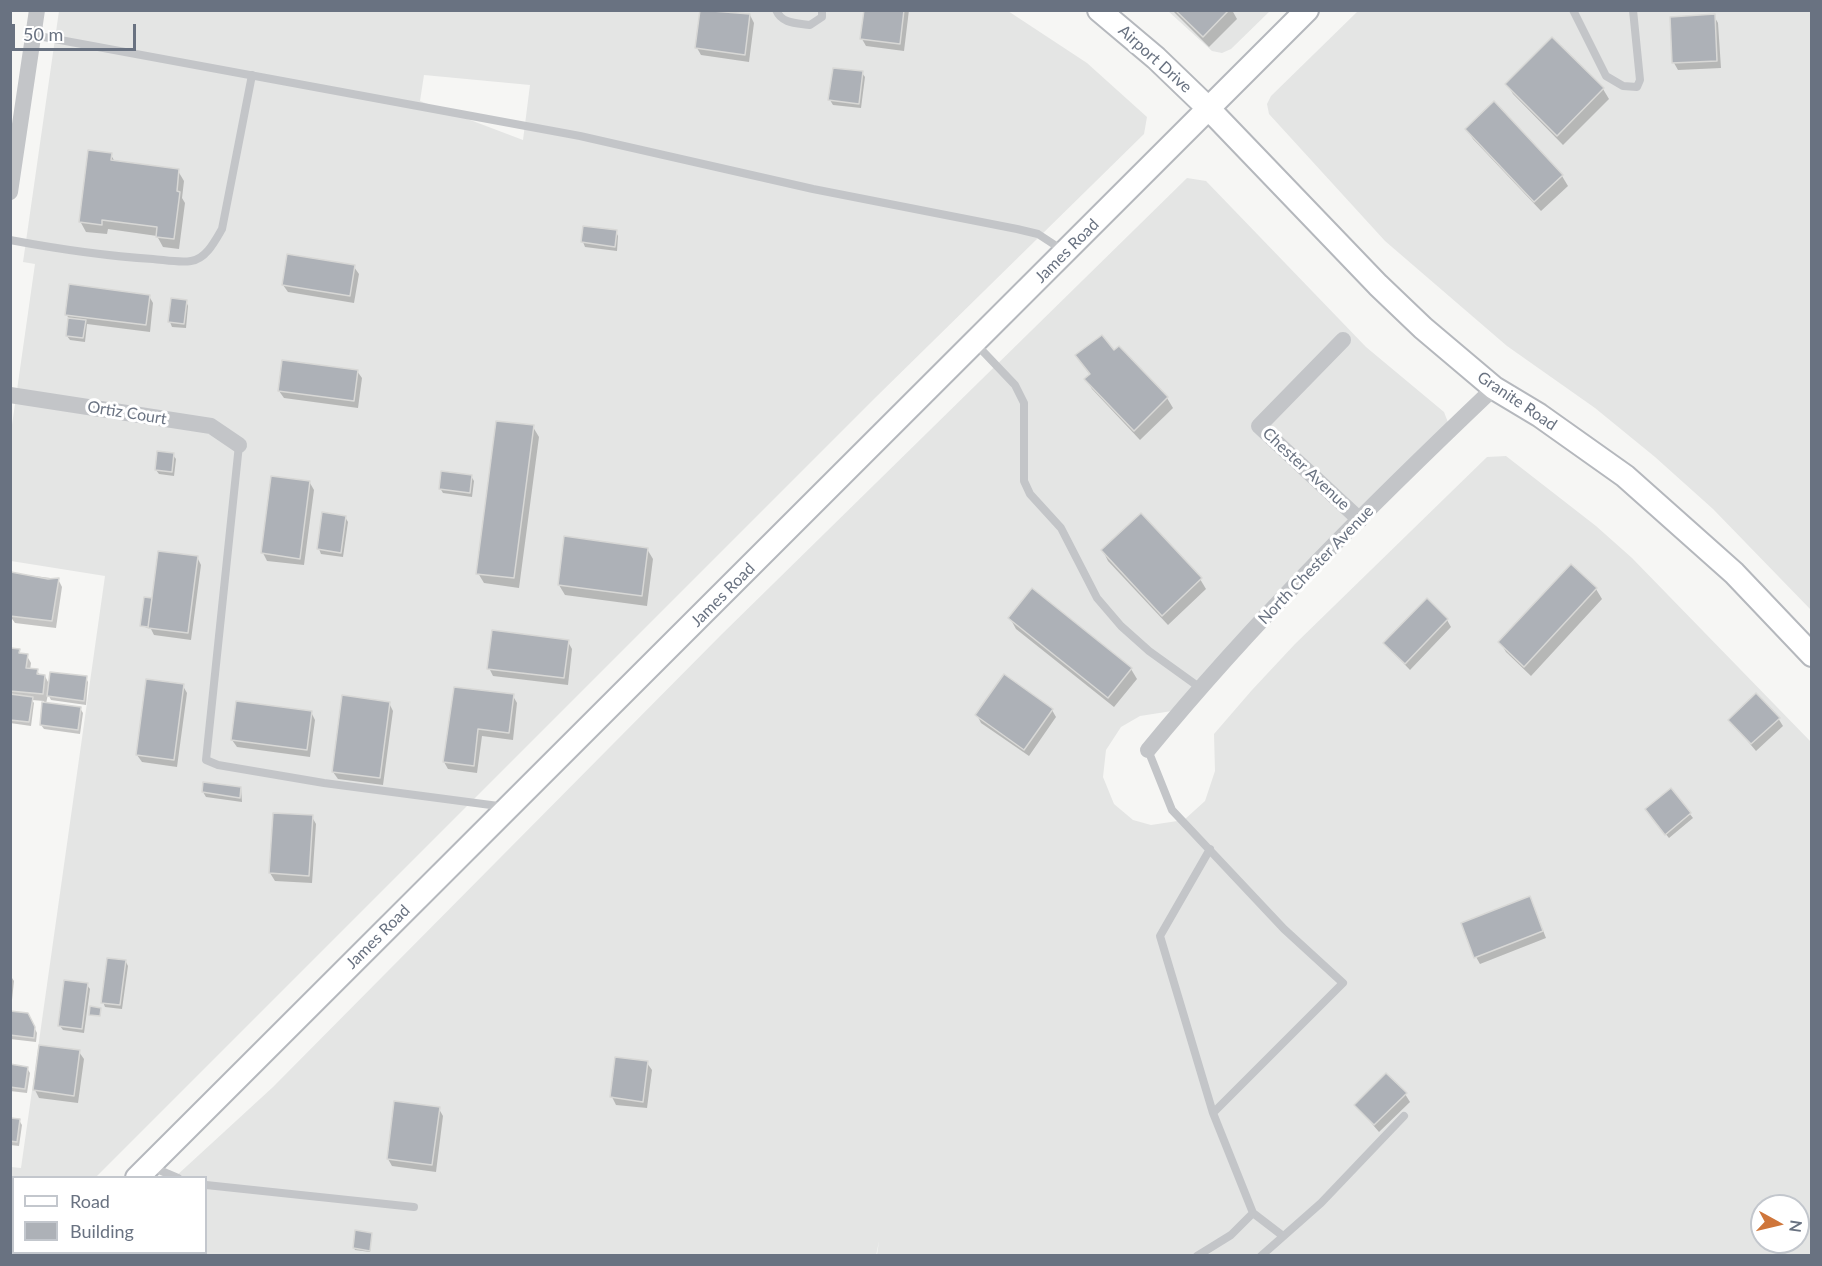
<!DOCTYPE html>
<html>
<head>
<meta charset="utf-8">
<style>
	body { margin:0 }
	#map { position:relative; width:1822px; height:1266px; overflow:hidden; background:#f6f6f4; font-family:Lato,sans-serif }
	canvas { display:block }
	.frame { position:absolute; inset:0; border:12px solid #697281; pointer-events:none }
	.legend { position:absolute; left:12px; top:1176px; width:195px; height:78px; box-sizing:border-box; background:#fff; border:2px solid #c3c7cd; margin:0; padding:8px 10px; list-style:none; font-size:18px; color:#697281 }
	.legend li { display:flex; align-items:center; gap:12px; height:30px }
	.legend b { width:30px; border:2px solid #c3c7cd }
	.north { position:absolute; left:1750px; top:1194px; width:60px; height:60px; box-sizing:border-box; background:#fff; border:2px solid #c3c7cd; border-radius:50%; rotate:98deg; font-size:16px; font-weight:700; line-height:24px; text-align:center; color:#697281 }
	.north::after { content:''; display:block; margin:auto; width:21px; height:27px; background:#cf763b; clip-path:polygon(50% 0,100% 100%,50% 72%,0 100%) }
	.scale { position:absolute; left:12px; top:24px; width:124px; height:27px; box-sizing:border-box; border:3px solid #697281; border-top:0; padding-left:8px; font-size:18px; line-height:21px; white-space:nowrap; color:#697281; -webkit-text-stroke:4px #fff; paint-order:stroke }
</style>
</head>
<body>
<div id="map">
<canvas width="1822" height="1266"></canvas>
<div class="frame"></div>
<ul class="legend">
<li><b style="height:8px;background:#fff"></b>Road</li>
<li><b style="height:16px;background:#adb1b7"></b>Building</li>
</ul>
<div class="north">N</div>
<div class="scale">50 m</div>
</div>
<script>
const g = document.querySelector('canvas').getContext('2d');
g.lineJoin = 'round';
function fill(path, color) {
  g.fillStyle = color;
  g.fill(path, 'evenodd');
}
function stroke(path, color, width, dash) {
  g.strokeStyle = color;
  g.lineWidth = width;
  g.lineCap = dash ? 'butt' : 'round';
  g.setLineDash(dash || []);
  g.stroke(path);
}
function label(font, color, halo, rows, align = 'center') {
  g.font = font + ' Lato,sans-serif';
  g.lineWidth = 6;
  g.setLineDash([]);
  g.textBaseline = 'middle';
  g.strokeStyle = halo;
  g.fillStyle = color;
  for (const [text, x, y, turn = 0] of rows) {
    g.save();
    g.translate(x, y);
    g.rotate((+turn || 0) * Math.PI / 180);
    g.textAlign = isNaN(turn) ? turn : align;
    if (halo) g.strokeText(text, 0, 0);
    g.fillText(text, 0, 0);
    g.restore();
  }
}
const built = new Path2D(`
	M 59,11 L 1008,11 L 1087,63 L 1147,117 L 1144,134 L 876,397 L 96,1177 L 14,1178 L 14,1252 L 21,1253 L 11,1255 L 11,1167 L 21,1168 L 105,576 L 11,561 L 11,432 L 35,264 L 23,262 ZM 424,75 L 530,85 L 523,140 L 420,101 Z
	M 1168,11 L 1270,11 L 1231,49 L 1222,53 L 1212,51 Z
	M 1358,11 L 1811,11 L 1811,610 L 1713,509 L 1655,457 L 1595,408 L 1507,346 L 1385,241 L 1269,114 L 1267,104 L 1271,96 Z
	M 1187,178 L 1206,181 L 1366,347 L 1444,412 L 1449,425 L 1172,711 L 1140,716 L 1121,727 L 1106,750 L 1103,777 L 1114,804 L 1133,820 L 1151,825 L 1184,820 L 1205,801 L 1215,771 L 1214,734 L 1252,690 L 1295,644 L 1487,457 L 1506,456 L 1596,526 L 1632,558 L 1811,742 L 1811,1255 L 877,1255 L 879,1241 L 876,1256 L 91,1256 L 94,1252 L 206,1252 L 206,1178 L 175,1177 L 273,1087 L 722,634 ZM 1762,1206 L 1798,1206 L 1798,1242 L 1762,1242 Z`);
const shadow = new Path2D(`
	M 702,10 L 750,15 L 754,23 L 749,62 L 701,55 L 697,48 Z
	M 866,10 L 909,10 L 904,51 L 866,46 L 862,39 Z
	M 1172,10 L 1232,10 L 1237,19 L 1209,47 Z
	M 1714,16 L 1718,23 L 1721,68 L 1678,70 L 1674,63 Z
	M 862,73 L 865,77 L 861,108 L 833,105 L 830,100 Z
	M 1507,84 L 1603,89 L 1609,99 L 1563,145 L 1513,94 Z
	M 1467,129 L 1562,176 L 1568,186 L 1541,211 L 1473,139 Z
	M 111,155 L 115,162 L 178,171 L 184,181 L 182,198 L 185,203 L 179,249 L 163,247 L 157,236 L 108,229 L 107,234 L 86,232 L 80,221 Z
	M 616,232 L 618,236 L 617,251 L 585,247 L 583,242 Z
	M 354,267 L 359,274 L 354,303 L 288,292 L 283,285 Z
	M 149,296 L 153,303 L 150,332 L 87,324 L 85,342 L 70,340 L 67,336 L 70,320 L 66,314 Z
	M 186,301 L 188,306 L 186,328 L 172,327 L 170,322 Z
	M 1119,348 L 1167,398 L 1173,408 L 1140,440 L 1092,389 L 1086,379 L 1090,375 L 1083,365 Z
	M 357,371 L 362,378 L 358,408 L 284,398 L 279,391 Z
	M 533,427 L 539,437 L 519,588 L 484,583 L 478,573 Z
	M 173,455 L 176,459 L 174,476 L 159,474 L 156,470 Z
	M 471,476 L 474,481 L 472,497 L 443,493 L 440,488 Z
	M 310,483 L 314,490 L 304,565 L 267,561 L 263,553 Z
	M 345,517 L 348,522 L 343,557 L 321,554 L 319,549 Z
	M 647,549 L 653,559 L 647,606 L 565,595 L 559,585 Z
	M 1103,551 L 1200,579 L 1206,589 L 1168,625 L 1108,561 Z
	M 197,557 L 201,565 L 191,640 L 154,635 L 151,629 L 142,626 L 151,599 Z
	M 1571,566 L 1596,589 L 1602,599 L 1531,676 L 1506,652 L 1500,642 Z
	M 12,573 L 58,579 L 62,587 L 56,628 L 15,623 L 10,616 Z
	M 1010,618 L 1131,669 L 1137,679 L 1114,707 L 1016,629 Z
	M 1447,620 L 1451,627 L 1410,670 L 1385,644 Z
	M 568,642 L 572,649 L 568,685 L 493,676 L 489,668 Z
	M 10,649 L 27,656 L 31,663 L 30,670 L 37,670 L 40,676 L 45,676 L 50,686 L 86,678 L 88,682 L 86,705 L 51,700 L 48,694 L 46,704 L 80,708 L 83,713 L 80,734 L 44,729 L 41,725 L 44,701 L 32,700 L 34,703 L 31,726 L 10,723 Z
	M 183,686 L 187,693 L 177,767 L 142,762 L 137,755 Z
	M 456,688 L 513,696 L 517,703 L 513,740 L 482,736 L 477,773 L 448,769 L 444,762 Z
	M 389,703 L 393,711 L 383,785 L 338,779 L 333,772 Z
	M 1052,710 L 1056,717 L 1029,756 L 981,723 L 977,715 Z
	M 311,712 L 315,720 L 310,757 L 237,747 L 232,740 Z
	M 1778,718 L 1783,726 L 1756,751 L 1730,720 Z
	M 241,788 L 242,802 L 206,797 L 203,792 Z
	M 1671,790 L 1693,818 L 1669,838 L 1649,814 Z
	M 274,814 L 312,817 L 316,824 L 312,883 L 275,881 L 270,873 Z
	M 1533,905 L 1546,938 L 1480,964 L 1476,957 Z
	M 126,962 L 128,966 L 122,1009 L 105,1007 L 103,1002 Z
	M 10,975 L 14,981 L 12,1000 L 10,1000 Z
	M 87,985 L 90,989 L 84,1033 L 63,1030 L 60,1026 Z
	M 10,1013 L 28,1015 L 37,1033 L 36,1042 L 10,1039 Z
	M 79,1052 L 84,1059 L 78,1103 L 39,1098 L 35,1090 Z
	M 647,1063 L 652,1070 L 647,1108 L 616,1105 L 612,1097 Z
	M 10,1066 L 27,1068 L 30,1073 L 27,1093 L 10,1091 Z
	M 1405,1094 L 1410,1102 L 1379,1132 L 1356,1105 Z
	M 439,1109 L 443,1116 L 436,1172 L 392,1166 L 388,1159 Z
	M 10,1119 L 19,1120 L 22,1125 L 19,1146 L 10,1145 Z
	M 371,1234 L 370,1252 L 355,1250 L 354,1248 Z`);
const building = new Path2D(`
	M 700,10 L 750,14 L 745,55 L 695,48 Z
	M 864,10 L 904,10 L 900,44 L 860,39 Z
	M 1175,10 L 1229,10 L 1203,37 Z
	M 1715,14 L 1717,61 L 1672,63 L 1670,17 Z
	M 1552,37 L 1604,88 L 1557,136 L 1505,84 Z
	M 833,68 L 863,71 L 859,104 L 828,100 Z
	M 1494,101 L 1563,175 L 1534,202 L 1465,129 Z
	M 88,150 L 112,153 L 111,160 L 179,169 L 177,191 L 180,192 L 174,239 L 156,237 L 157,227 L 102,220 L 102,225 L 79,222 Z
	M 583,226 L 617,230 L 615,247 L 581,242 Z
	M 287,254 L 355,265 L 350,296 L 282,285 Z
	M 69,284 L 150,295 L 146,325 L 65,315 Z
	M 171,298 L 187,300 L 184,324 L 168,322 Z
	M 68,318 L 86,320 L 83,338 L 66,336 Z
	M 1102,335 L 1114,350 L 1119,346 L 1168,397 L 1134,431 L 1084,379 L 1090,374 L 1075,355 Z
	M 282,360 L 358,370 L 354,401 L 278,391 Z
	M 496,421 L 534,425 L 514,578 L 476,574 Z
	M 157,451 L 174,453 L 172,472 L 155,470 Z
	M 441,471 L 472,475 L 470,493 L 439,489 Z
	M 271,476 L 310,481 L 300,559 L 261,553 Z
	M 322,512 L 346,516 L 341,553 L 317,549 Z
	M 1141,513 L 1202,578 L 1162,616 L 1101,550 Z
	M 564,536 L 648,548 L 642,596 L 558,585 Z
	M 158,551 L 198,556 L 188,633 L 148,628 Z
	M 1571,564 L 1597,588 L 1524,667 L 1498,642 Z
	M 11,572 L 48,579 L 59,578 L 52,621 L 10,616 Z
	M 1032,588 L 1132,668 L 1108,698 L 1008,618 Z
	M 144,597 L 152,598 L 148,627 L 140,626 Z
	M 1427,598 L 1448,619 L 1405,664 L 1383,643 Z
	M 492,630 L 569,640 L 564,678 L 487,669 Z
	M 10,648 L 20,649 L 19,653 L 28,654 L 26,668 L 38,669 L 37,674 L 45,675 L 43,694 L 10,691 Z
	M 50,672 L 87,676 L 84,701 L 47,696 Z
	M 1004,674 L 1053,709 L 1024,750 L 975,715 Z
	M 146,679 L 184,684 L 174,760 L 136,755 Z
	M 454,687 L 514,694 L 509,733 L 478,729 L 474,766 L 443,762 Z
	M 1756,693 L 1780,718 L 1751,744 L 1728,720 Z
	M 10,694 L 33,697 L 29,722 L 10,720 Z
	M 342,695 L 390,702 L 380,778 L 332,772 Z
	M 236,701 L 312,711 L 307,750 L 231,740 Z
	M 42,702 L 81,707 L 78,730 L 40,725 Z
	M 203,782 L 241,787 L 240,798 L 202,792 Z
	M 1671,788 L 1691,813 L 1665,835 L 1645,809 Z
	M 273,813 L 313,815 L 309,876 L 269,873 Z
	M 1530,896 L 1543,931 L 1474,958 L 1461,923 Z
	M 107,958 L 126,960 L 120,1005 L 101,1003 Z
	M 64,980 L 88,983 L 82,1029 L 58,1026 Z
	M 90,1006 L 101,1008 L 100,1016 L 89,1015 Z
	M 10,1011 L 28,1013 L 35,1027 L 34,1038 L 10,1035 Z
	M 39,1045 L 80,1050 L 74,1096 L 33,1090 Z
	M 615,1057 L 648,1061 L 643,1102 L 610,1097 Z
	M 10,1064 L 28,1067 L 25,1089 L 10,1087 Z
	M 1386,1073 L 1407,1093 L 1374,1125 L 1354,1105 Z
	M 394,1101 L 440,1107 L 432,1165 L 387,1159 Z
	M 10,1118 L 20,1119 L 17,1142 L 10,1141 Z
	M 355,1230 L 372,1233 L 370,1251 L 353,1248 Z`);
const service = new Path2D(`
	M 776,10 C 782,24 796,23 810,25 L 822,17 L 822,10
	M 1573,10 L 1606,76 L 1623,86 L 1637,87 L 1640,80 L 1633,10
	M 33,35 L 580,136 L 813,189 L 1017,229 L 1038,234 L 1064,251
	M 10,240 C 58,249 105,256 153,259 C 165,260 180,263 191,261 C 206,259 215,241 222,229 L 252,75
	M 975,343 L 1015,385 L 1024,403 L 1024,481 L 1030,494 L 1061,528 L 1097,598 L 1121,626 L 1149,651 L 1199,687
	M 239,445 L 206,760 L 218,765 L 324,783 L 506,807
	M 1148,750 L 1172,810 L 1284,929 L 1343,983 L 1213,1113 L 1253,1213 L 1231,1235 L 1197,1256
	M 1210,849 L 1160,936 L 1213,1113
	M 152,1167 L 178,1178
	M 206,1185 L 414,1207
	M 1253,1213 L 1283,1236
	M 1261,1256 L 1321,1203 L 1404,1116`);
const minor = new Path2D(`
	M 10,192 L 37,10
	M 1343,340 L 1259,426 L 1360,520
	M 10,395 L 211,426 L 239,445
	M 1148,750 C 1254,621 1373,503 1494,388`);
const secondary = new Path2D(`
	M 1099,10 L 1156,58 L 1209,109 L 1378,285 L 1423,328 L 1494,388 L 1539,415 L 1625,476 L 1734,573 L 1812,655
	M 137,1178 L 1307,10
	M 59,1256 L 62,1252`);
const streetNames = [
	["Airport Drive",1155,59,42],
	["James Road",1067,251,-45],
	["Granite Road",1517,401,34],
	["Ortiz Court",127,413,9],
	["Chester Avenue",1306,469,43],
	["North Chester Avenue",1316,565,-46],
	["James Road",723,595,-45],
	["James Road",378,937,-45]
];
fill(built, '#e4e5e4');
fill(shadow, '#0003');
fill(building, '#adb1b7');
stroke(building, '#d8d8d6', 1.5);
stroke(secondary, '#b5b8bd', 26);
stroke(service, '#c3c5c8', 8);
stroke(minor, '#c3c5c8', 16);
stroke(secondary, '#fff', 22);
label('16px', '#697281', '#fff', streetNames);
</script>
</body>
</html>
